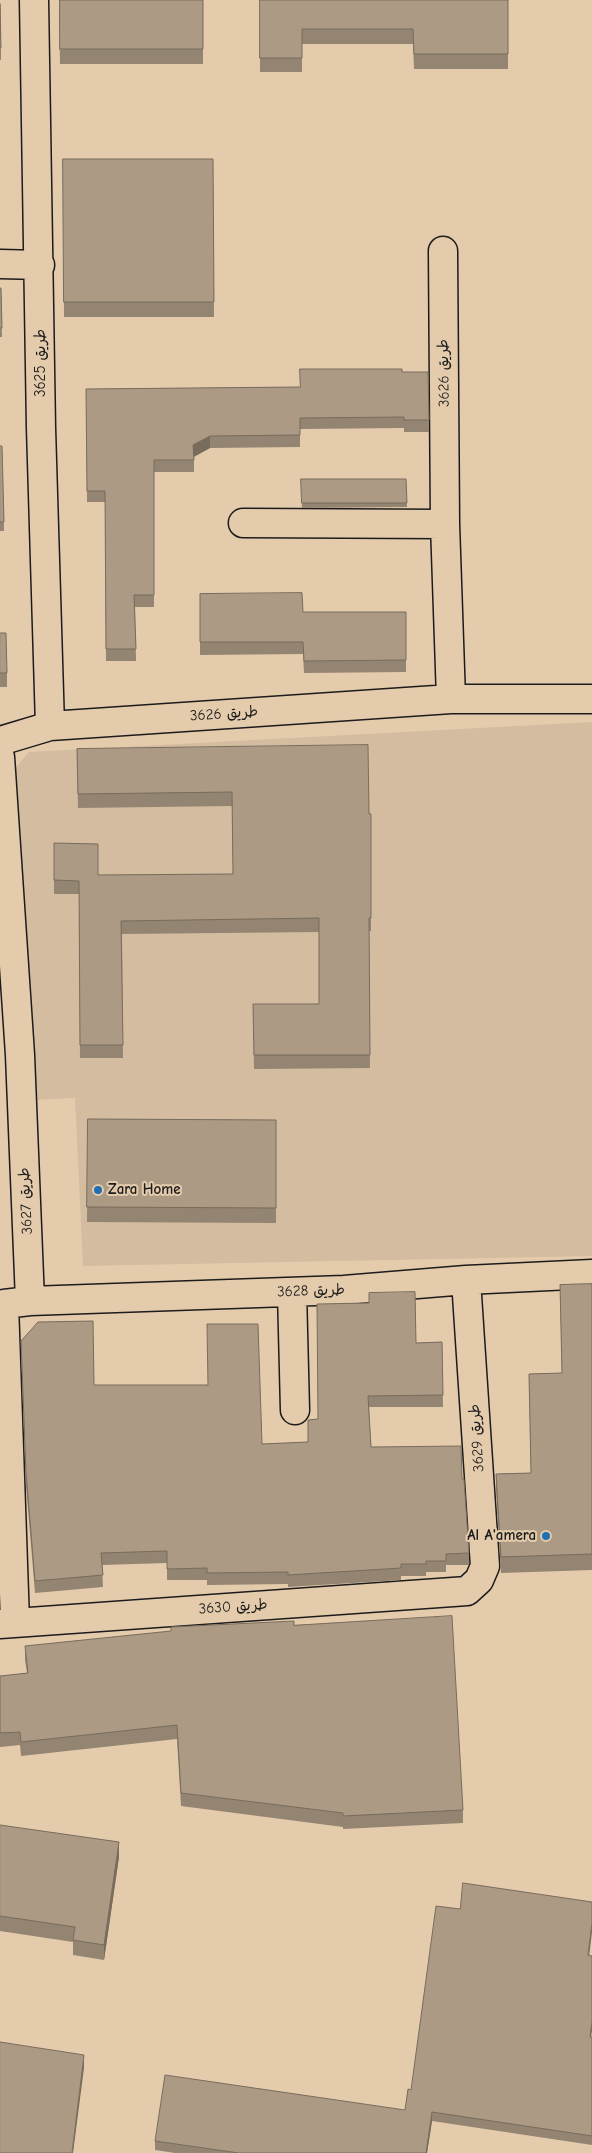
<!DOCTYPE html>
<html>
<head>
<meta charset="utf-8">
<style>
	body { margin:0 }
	canvas { display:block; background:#e4cbac }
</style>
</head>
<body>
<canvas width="592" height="2153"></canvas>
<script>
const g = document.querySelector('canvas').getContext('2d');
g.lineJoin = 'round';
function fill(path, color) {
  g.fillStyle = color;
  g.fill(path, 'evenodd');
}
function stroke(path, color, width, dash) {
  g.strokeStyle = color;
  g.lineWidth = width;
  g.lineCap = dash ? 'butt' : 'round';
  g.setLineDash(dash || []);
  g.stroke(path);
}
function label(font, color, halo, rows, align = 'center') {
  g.font = font + ' "Comic Neue","Playpen Sans Arabic",sans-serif';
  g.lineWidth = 4;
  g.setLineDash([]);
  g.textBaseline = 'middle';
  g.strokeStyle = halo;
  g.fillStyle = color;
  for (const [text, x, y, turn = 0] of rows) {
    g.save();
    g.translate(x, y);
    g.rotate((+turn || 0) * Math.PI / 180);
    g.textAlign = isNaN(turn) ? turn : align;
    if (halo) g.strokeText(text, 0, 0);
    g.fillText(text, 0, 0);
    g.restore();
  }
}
const built = new Path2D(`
	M 592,722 L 592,1256 L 83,1266 L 75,1098 L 32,1100 L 10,774 L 29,752 Z`);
const minor = new Path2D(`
	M 34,0 L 41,428 L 50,726
	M 443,251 L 445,524 L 451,699
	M 0,264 L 40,265
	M 243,523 L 445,524
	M 0,741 L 50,726 L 451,699 L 592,699
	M 0,757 L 20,1055 L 30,1301 L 4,1304 L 15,1622
	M 292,1292 L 295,1410
	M 30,1301 L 344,1290 L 466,1280 L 592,1274
	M 0,1624 L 467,1591 L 479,1580 L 485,1566 L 466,1280`);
const wall = new Path2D(`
	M 59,0 L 203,0 L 203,64 L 60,64 Z
	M 260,0 L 508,0 L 508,69 L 414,69 L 413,44 L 302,44 L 302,72 L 260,72 Z
	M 0,4 L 1,48 L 1,60 L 0,60 Z
	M 63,159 L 213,159 L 214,317 L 64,317 Z
	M 0,288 L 1,288 L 2,337 L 0,337 Z
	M 402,372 L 428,372 L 429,432 L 404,432 L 404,428 L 300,429 L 300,447 L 210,448 L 194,457 L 194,472 L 154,472 L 154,607 L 135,607 L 136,661 L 106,661 L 105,502 L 87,502 L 86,389 L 300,387 Z
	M 0,446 L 2,446 L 4,531 L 0,531 Z
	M 301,479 L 406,479 L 407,507 L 302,508 Z
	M 200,594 L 303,612 L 406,612 L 406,672 L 304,673 L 303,654 L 200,655 Z
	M 0,633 L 7,673 L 7,687 L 0,687 Z
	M 77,749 L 371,814 L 371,931 L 369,931 L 370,1068 L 254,1069 L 253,1004 L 319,1004 L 319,932 L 122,934 L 123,1058 L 80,1058 L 79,894 L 54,894 L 54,843 L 98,875 L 233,874 L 232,806 L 78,808 Z
	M 88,1119 L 276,1120 L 276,1223 L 87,1222 Z
	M 592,1284 L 592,1570 L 501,1573 L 496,1490 L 496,1474 L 531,1473 L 529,1374 L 562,1373 L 560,1285 Z
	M 21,1341 L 94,1385 L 262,1444 L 308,1442 L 318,1419 L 416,1343 L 442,1342 L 443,1407 L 369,1407 L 371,1447 L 462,1479 L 469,1553 L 469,1565 L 446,1565 L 446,1572 L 426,1572 L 426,1576 L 401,1576 L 401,1580 L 288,1587 L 288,1584 L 207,1585 L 207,1580 L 167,1580 L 167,1563 L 102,1565 L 103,1587 L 35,1593 L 26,1485 Z
	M 294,1625 L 463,1810 L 463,1823 L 343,1829 L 343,1827 L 181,1806 L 177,1739 L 21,1756 L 20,1745 L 0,1747 L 0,1676 L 27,1673 L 25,1660 L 25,1646 Z
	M 0,1825 L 119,1857 L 104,1960 L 73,1955 L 73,1942 L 0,1931 Z
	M 589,1955 L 591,2037 L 592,2037 L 592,2145 L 432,2121 L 427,2153 L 175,2153 L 155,2150 L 155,2141 L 405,2110 L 411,2090 Z`);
const shadedWall = new Path2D(`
	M 210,436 L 210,448 L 193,457 L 193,445 Z
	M 119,1842 L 119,1857 L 104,1960 L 104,1945 Z
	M 592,1923 L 592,1932 L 588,1965 L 588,1955 Z
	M 592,2021 L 592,2030 L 590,2046 L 590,2037 Z
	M 84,2055 L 84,2068 L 73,2153 L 72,2153 Z
	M 432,2112 L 432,2121 L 427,2153 L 426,2153 Z`);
const building = new Path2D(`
	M 60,0 L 203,0 L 203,49 L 60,49 Z
	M 260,0 L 508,0 L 508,54 L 414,54 L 413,29 L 302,29 L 302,58 L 260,58 Z
	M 0,4 L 1,48 L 0,48 Z
	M 63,159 L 213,159 L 214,302 L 64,302 Z
	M 0,288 L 1,288 L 2,328 L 0,328 Z
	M 300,369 L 402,369 L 402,372 L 428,372 L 429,420 L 404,420 L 404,417 L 300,418 L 300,435 L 210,436 L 193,445 L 194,460 L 154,460 L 154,595 L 134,595 L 136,649 L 106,649 L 105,491 L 87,491 L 86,389 L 300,387 Z
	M 0,446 L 2,446 L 4,522 L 0,522 Z
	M 301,479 L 406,479 L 407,503 L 302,503 Z
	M 302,593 L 303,612 L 406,612 L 406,660 L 304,661 L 303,642 L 200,642 L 200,594 Z
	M 0,633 L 6,633 L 7,673 L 0,673 Z
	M 368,745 L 369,814 L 371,814 L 371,918 L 369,918 L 370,1055 L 254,1055 L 253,1004 L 319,1004 L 319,918 L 121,921 L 123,1045 L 80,1045 L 79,881 L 54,880 L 54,843 L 98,844 L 98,875 L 233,874 L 232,792 L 78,794 L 77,749 Z
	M 88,1119 L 276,1120 L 276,1208 L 87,1207 Z
	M 592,1284 L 592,1554 L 501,1557 L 496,1474 L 531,1473 L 529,1374 L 562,1373 L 560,1285 Z
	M 415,1292 L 416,1343 L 442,1342 L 443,1395 L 368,1396 L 371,1447 L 461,1446 L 462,1479 L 464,1479 L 469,1553 L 446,1554 L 446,1561 L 426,1561 L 426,1564 L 401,1564 L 401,1568 L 288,1575 L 288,1572 L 207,1573 L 207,1568 L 167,1569 L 167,1551 L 101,1553 L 103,1575 L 35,1581 L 26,1473 L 21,1341 L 38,1322 L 93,1321 L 94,1385 L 208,1385 L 207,1324 L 258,1324 L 262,1444 L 308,1442 L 308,1420 L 318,1419 L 317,1304 L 369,1303 L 369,1293 Z
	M 452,1616 L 463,1810 L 343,1816 L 343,1813 L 181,1793 L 177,1725 L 21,1742 L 20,1732 L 0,1733 L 0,1676 L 28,1673 L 25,1646 L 171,1631 L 171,1627 L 294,1621 L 294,1625 Z
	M 0,1825 L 119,1842 L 104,1945 L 73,1940 L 75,1927 L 0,1916 Z
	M 463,1883 L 592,1902 L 592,1923 L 588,1955 L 592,1956 L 592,2021 L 590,2037 L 592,2037 L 592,2136 L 432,2112 L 426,2153 L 239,2153 L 155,2141 L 165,2075 L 405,2110 L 408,2089 L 411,2090 L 436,1906 L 460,1909 Z
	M 0,2042 L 84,2055 L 72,2153 L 0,2153 Z`);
const markers = [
	[98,1190,5,"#1f6fb2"],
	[546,1536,5,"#1f6fb2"]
];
const streetNames = [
	["طريق 3625",41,363,-90],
	["طريق 3626",444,373,-91],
	["طريق 3626",224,714,-4],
	["طريق 3627",26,1201,-93],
	["طريق 3628",311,1291,-2],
	["طريق 3629",477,1438,-94],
	["طريق 3630",233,1607,-4]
];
const poiNames = [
	["Zara Home",108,1190],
	["Al A'amera",536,1536,"right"]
];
fill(built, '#d3bca0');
stroke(minor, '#1c1c1c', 31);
stroke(minor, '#e4cbac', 28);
fill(wall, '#948472');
fill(shadedWall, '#786c5c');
fill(building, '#ac9a84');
stroke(building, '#786c5c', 1);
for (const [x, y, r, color] of markers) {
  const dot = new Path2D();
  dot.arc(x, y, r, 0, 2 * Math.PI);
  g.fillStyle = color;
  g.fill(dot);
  stroke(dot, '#e4cbac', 2);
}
label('15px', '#1c1c1c', '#e4cbac', streetNames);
label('bold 15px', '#1c1c1c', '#e4cbac', poiNames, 'left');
</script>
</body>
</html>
